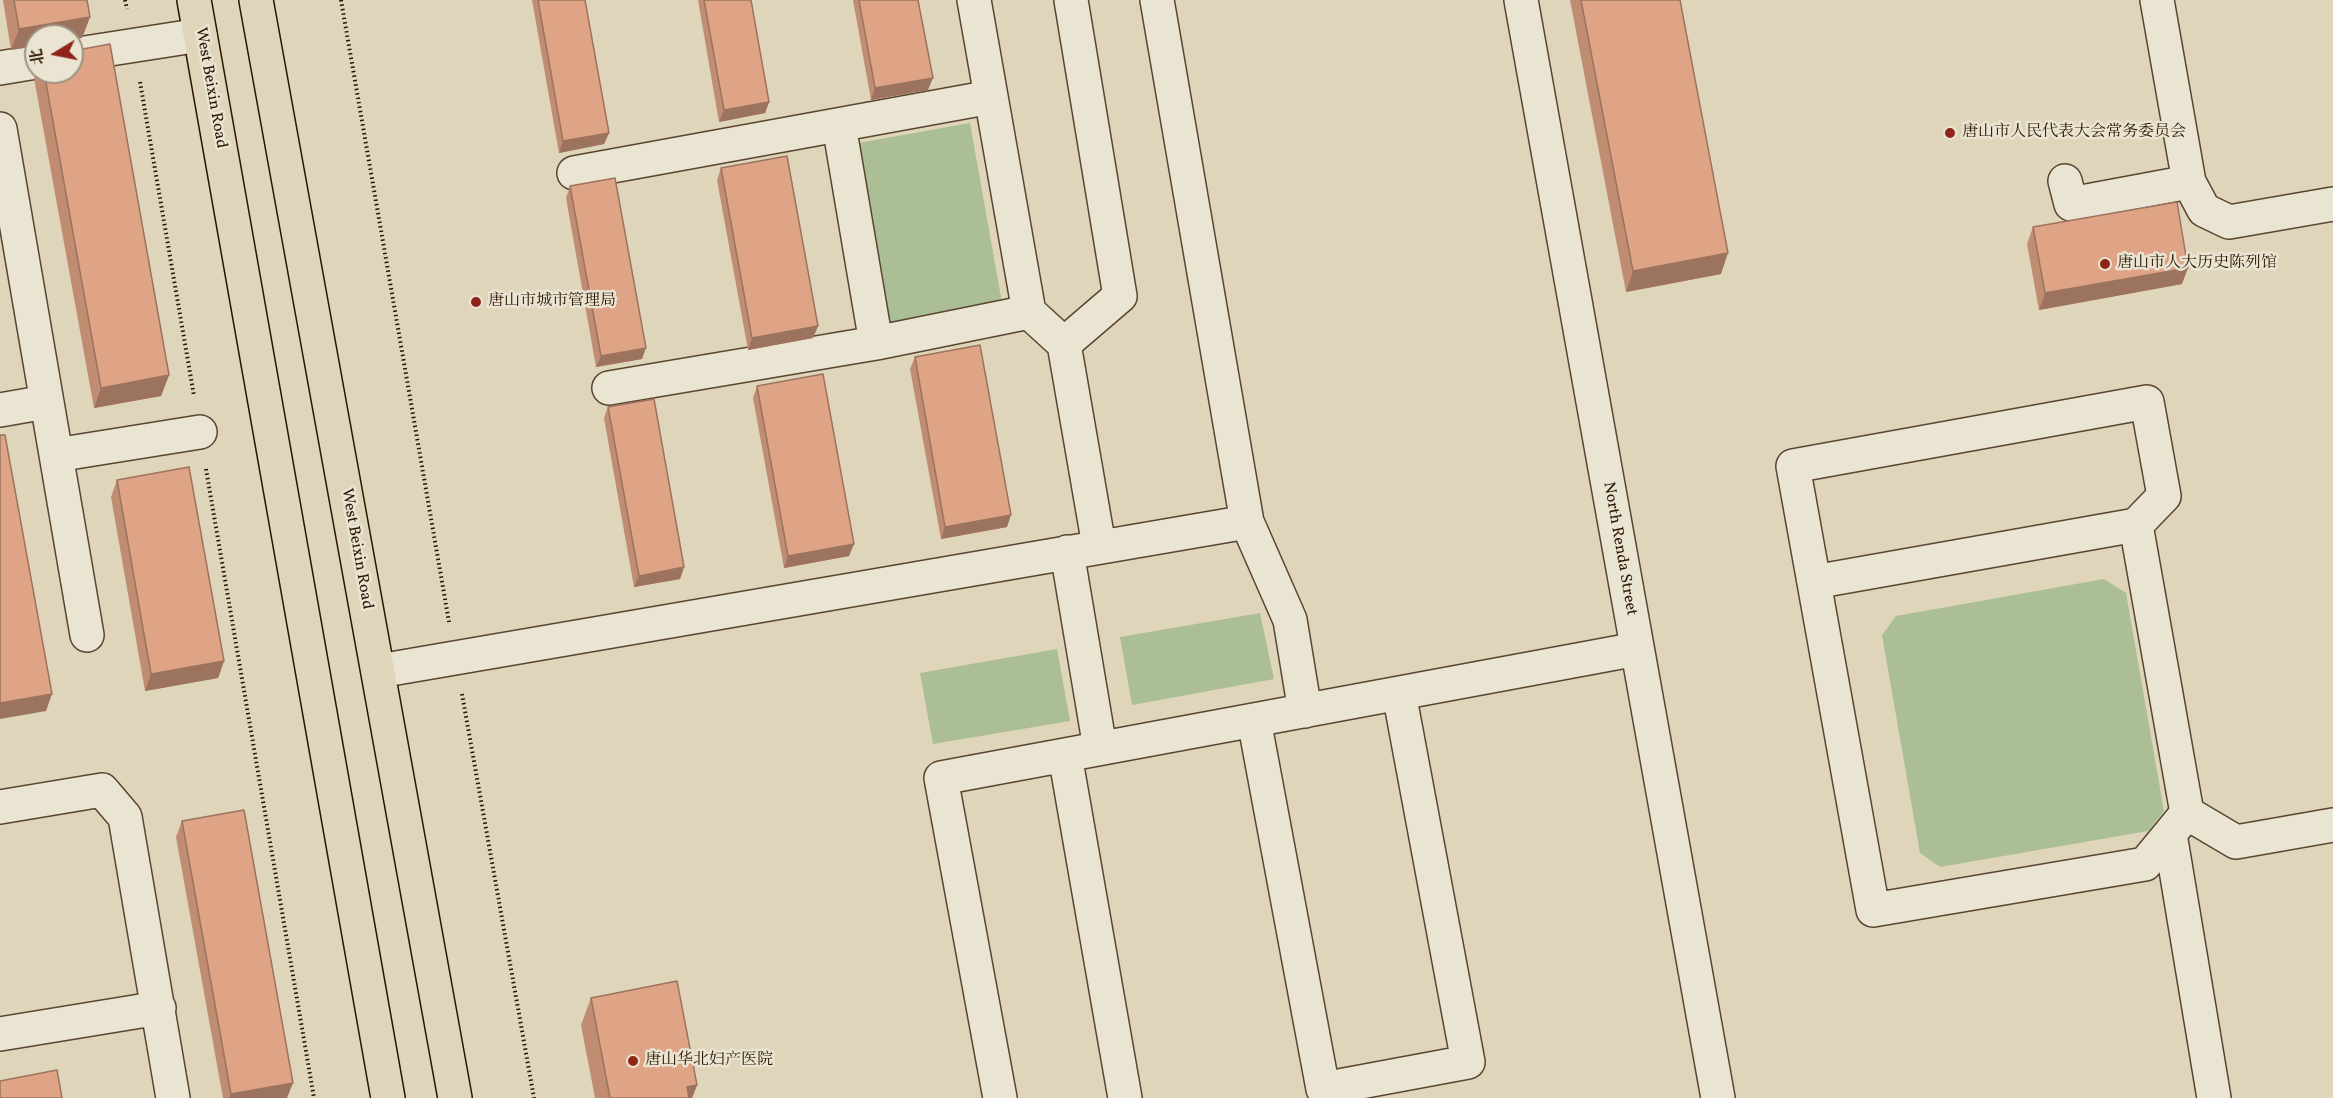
<!DOCTYPE html>
<html>
<head>
<meta charset="utf-8">
<style>
	body { margin:0 }
	#map { position:relative; width:2333px; height:1098px; overflow:hidden; background:#dfd5bb; font-family:Vollkorn,"Noto Serif SC",serif }
	canvas { display:block }
	.north { position:absolute; left:24px; top:24px; width:60px; height:60px; box-sizing:border-box; background:#eae4d3; border:2px solid #9e917f; border-radius:50%; rotate:260deg; font-size:16px; font-weight:700; line-height:24px; text-align:center; color:#2c1501 }
	.north::after { content:''; display:block; margin:auto; width:21px; height:27px; background:#8f2418; clip-path:polygon(50% 0,100% 100%,50% 72%,0 100%) }
</style>
</head>
<body>
<div id="map">
<canvas width="2333" height="1098"></canvas>
<div class="north">北</div>
</div>
<script>
const g = document.querySelector('canvas').getContext('2d');
g.lineJoin = 'round';
function fill(path, color) {
  g.fillStyle = color;
  g.fill(path, 'evenodd');
}
function stroke(path, color, width, dash) {
  g.strokeStyle = color;
  g.lineWidth = width;
  g.lineCap = dash ? 'butt' : 'round';
  g.setLineDash(dash || []);
  g.stroke(path);
}
function label(font, color, halo, rows, align = 'center') {
  g.font = font + ' Vollkorn,"Noto Serif SC",serif';
  g.lineWidth = 5;
  g.setLineDash([]);
  g.textBaseline = 'middle';
  g.strokeStyle = halo;
  g.fillStyle = color;
  for (const [text, x, y, turn = 0] of rows) {
    g.save();
    g.translate(x, y);
    g.rotate((+turn || 0) * Math.PI / 180);
    g.textAlign = isNaN(turn) ? turn : align;
    if (halo) g.strokeText(text, 0, 0);
    g.fillText(text, 0, 0);
    g.restore();
  }
}
const green = new Path2D(`
	M 970,123 L 1002,303 L 885,323 L 853,144 Z
	M 2104,579 L 2126,593 L 2164,811 L 2148,831 L 1940,867 L 1920,853 L 1882,635 L 1896,616 Z
	M 1260,613 L 1274,679 L 1132,705 L 1120,637 Z
	M 1057,649 L 1070,721 L 933,744 L 920,673 Z`);
const path = new Path2D(`
	M 125,0 L 127,9
	M 341,0 L 449,622
	M 140,82 L 194,396
	M 206,469 L 314,1098
	M 462,694 L 534,1098`);
const minor = new Path2D(`
	M 974,0 L 1029,312 L 1064,344 L 1099,546
	M 1521,0 L 1718,1098
	M 2157,0 L 2189,182 L 2204,210 L 2229,222 L 2333,204
	M 72,55 L 200,35
	M 0,68 L 36,62
	M 839,125 L 876,343
	M 0,129 L 87,635
	M 574,173 L 991,97
	M 2065,181 L 2071,204 L 2189,182
	M 1064,344 L 1120,296 L 1071,0
	M 609,388 L 876,343 L 1029,312
	M 0,410 L 46,402
	M 56,455 L 200,432
	M 1247,522 L 1290,620 L 1305,711
	M 1067,552 L 1100,748
	M 1814,582 L 2136,525 L 2187,813 L 2145,864 L 1873,910 L 1793,466 L 2147,402 L 2164,496 L 2136,525
	M 379,671 L 1247,522 L 1157,0
	M 1254,720 L 1323,1089 L 1468,1062 L 1399,693
	M 1065,755 L 1125,1098
	M 0,807 L 102,790 L 125,817 L 173,1098
	M 2187,813 L 2236,842 L 2333,825
	M 2170,834 L 2214,1098
	M 0,1034 L 159,1008
	M 1000,1098 L 941,778 L 1637,649`);
const major = new Path2D(`
	M 194,0 L 388,1098
	M 256,0 L 455,1098`);
const wall = new Path2D(`
	M 3,0 L 87,0 L 90,17 L 82,38 L 36,36 L 36,46 L 11,50 Z
	M 532,0 L 585,0 L 609,133 L 604,144 L 559,153 Z
	M 698,0 L 751,0 L 769,102 L 765,113 L 719,122 Z
	M 853,0 L 918,0 L 928,90 L 871,100 Z
	M 1570,0 L 1680,0 L 1721,274 L 1626,292 Z
	M 36,72 L 72,72 L 169,375 L 161,396 L 94,408 L 34,78 Z
	M 721,168 L 818,326 L 813,338 L 748,350 L 717,180 Z
	M 570,186 L 642,359 L 596,367 L 566,198 Z
	M 2033,227 L 2182,284 L 2039,310 L 2027,244 Z
	M 915,357 L 1007,527 L 941,539 L 910,369 Z
	M 757,386 L 849,556 L 784,568 L 753,398 Z
	M 608,407 L 684,567 L 680,579 L 634,587 L 604,418 Z
	M 117,480 L 224,661 L 218,678 L 145,691 L 111,497 Z
	M 182,821 L 287,1098 L 223,1098 L 176,837 Z
	M 591,998 L 697,1085 L 692,1098 L 595,1098 L 581,1025 Z`);
const shadedWall = new Path2D(`
	M 90,17 L 82,38 L 72,39 L 72,36 L 36,36 L 36,46 L 11,50 L 19,29 Z
	M 933,78 L 928,90 L 871,100 L 875,88 Z
	M 769,102 L 765,113 L 719,122 L 724,110 Z
	M 609,133 L 604,144 L 559,153 L 563,141 Z
	M 1728,253 L 1721,274 L 1626,292 L 1633,271 Z
	M 2188,268 L 2182,284 L 2039,310 L 2045,293 Z
	M 818,326 L 813,338 L 748,350 L 752,338 Z
	M 646,348 L 642,359 L 596,367 L 601,356 Z
	M 169,375 L 161,396 L 94,408 L 101,388 Z
	M 1011,515 L 1007,527 L 941,539 L 945,527 Z
	M 854,544 L 849,556 L 784,568 L 788,556 Z
	M 684,567 L 680,579 L 634,587 L 639,576 Z
	M 224,661 L 218,678 L 145,691 L 151,674 Z
	M 52,694 L 46,711 L 0,719 L 0,703 Z
	M 293,1083 L 287,1098 L 229,1098 L 231,1094 Z
	M 697,1085 L 692,1098 L 683,1098 L 687,1087 Z`);
const building = new Path2D(`
	M 14,0 L 87,0 L 90,17 L 19,29 Z
	M 538,0 L 585,0 L 609,133 L 563,141 Z
	M 704,0 L 751,0 L 769,102 L 724,110 Z
	M 859,0 L 918,0 L 933,78 L 875,88 Z
	M 1581,0 L 1680,0 L 1728,253 L 1633,271 Z
	M 110,44 L 169,375 L 101,388 L 44,72 L 72,72 L 72,51 Z
	M 787,156 L 818,326 L 752,338 L 721,168 Z
	M 615,178 L 646,348 L 601,356 L 570,186 Z
	M 2177,202 L 2188,268 L 2045,293 L 2033,227 Z
	M 980,345 L 1011,515 L 945,527 L 915,357 Z
	M 823,374 L 854,544 L 788,556 L 757,386 Z
	M 654,399 L 684,567 L 639,576 L 608,407 Z
	M 0,435 L 5,435 L 52,694 L 0,703 Z
	M 189,467 L 224,661 L 151,674 L 117,480 Z
	M 244,810 L 293,1083 L 231,1094 L 182,821 Z
	M 677,981 L 697,1085 L 687,1087 L 689,1098 L 610,1098 L 591,998 Z
	M 57,1070 L 62,1098 L 0,1098 L 0,1081 Z`);
const markers = [
	[1950,133,6,"#8f2418"],
	[2105,264,6,"#8f2418"],
	[476,302,6,"#8f2418"],
	[633,1061,6,"#8f2418"]
];
const streetNames = [
	["West Beixin Road",210,88,80],
	["West Beixin Road",356,549,80],
	["North Renda Street",1619,549,80]
];
const poiNames = [
	["唐山市人民代表大会常务委员会",1962,133],
	["唐山市人大历史陈列馆",2117,264],
	["唐山市城市管理局",488,302],
	["唐山华北妇产医院",645,1061]
];
fill(green, '#abbe95');
stroke(minor, '#594530', 36);
stroke(major, '#2c1501', 36);
stroke(path, '#2c1501', 4, [1.5, 3]);
stroke(minor, '#eae4d3', 33);
stroke(major, '#dfd5bb', 33);
fill(wall, '#c08d73');
fill(shadedWall, '#9c735e');
fill(building, '#dfa486');
stroke(building, '#9c735e', 1.5);
for (const [x, y, r, color] of markers) {
  const dot = new Path2D();
  dot.arc(x, y, r, 0, 2 * Math.PI);
  g.fillStyle = color;
  g.fill(dot);
  stroke(dot, '#eae4d3', 2);
}
label('16px', '#2c1501', '#eae4d3', streetNames);
label('16px', '#2c1501', '#eae4d3', poiNames, 'left');
</script>
</body>
</html>
